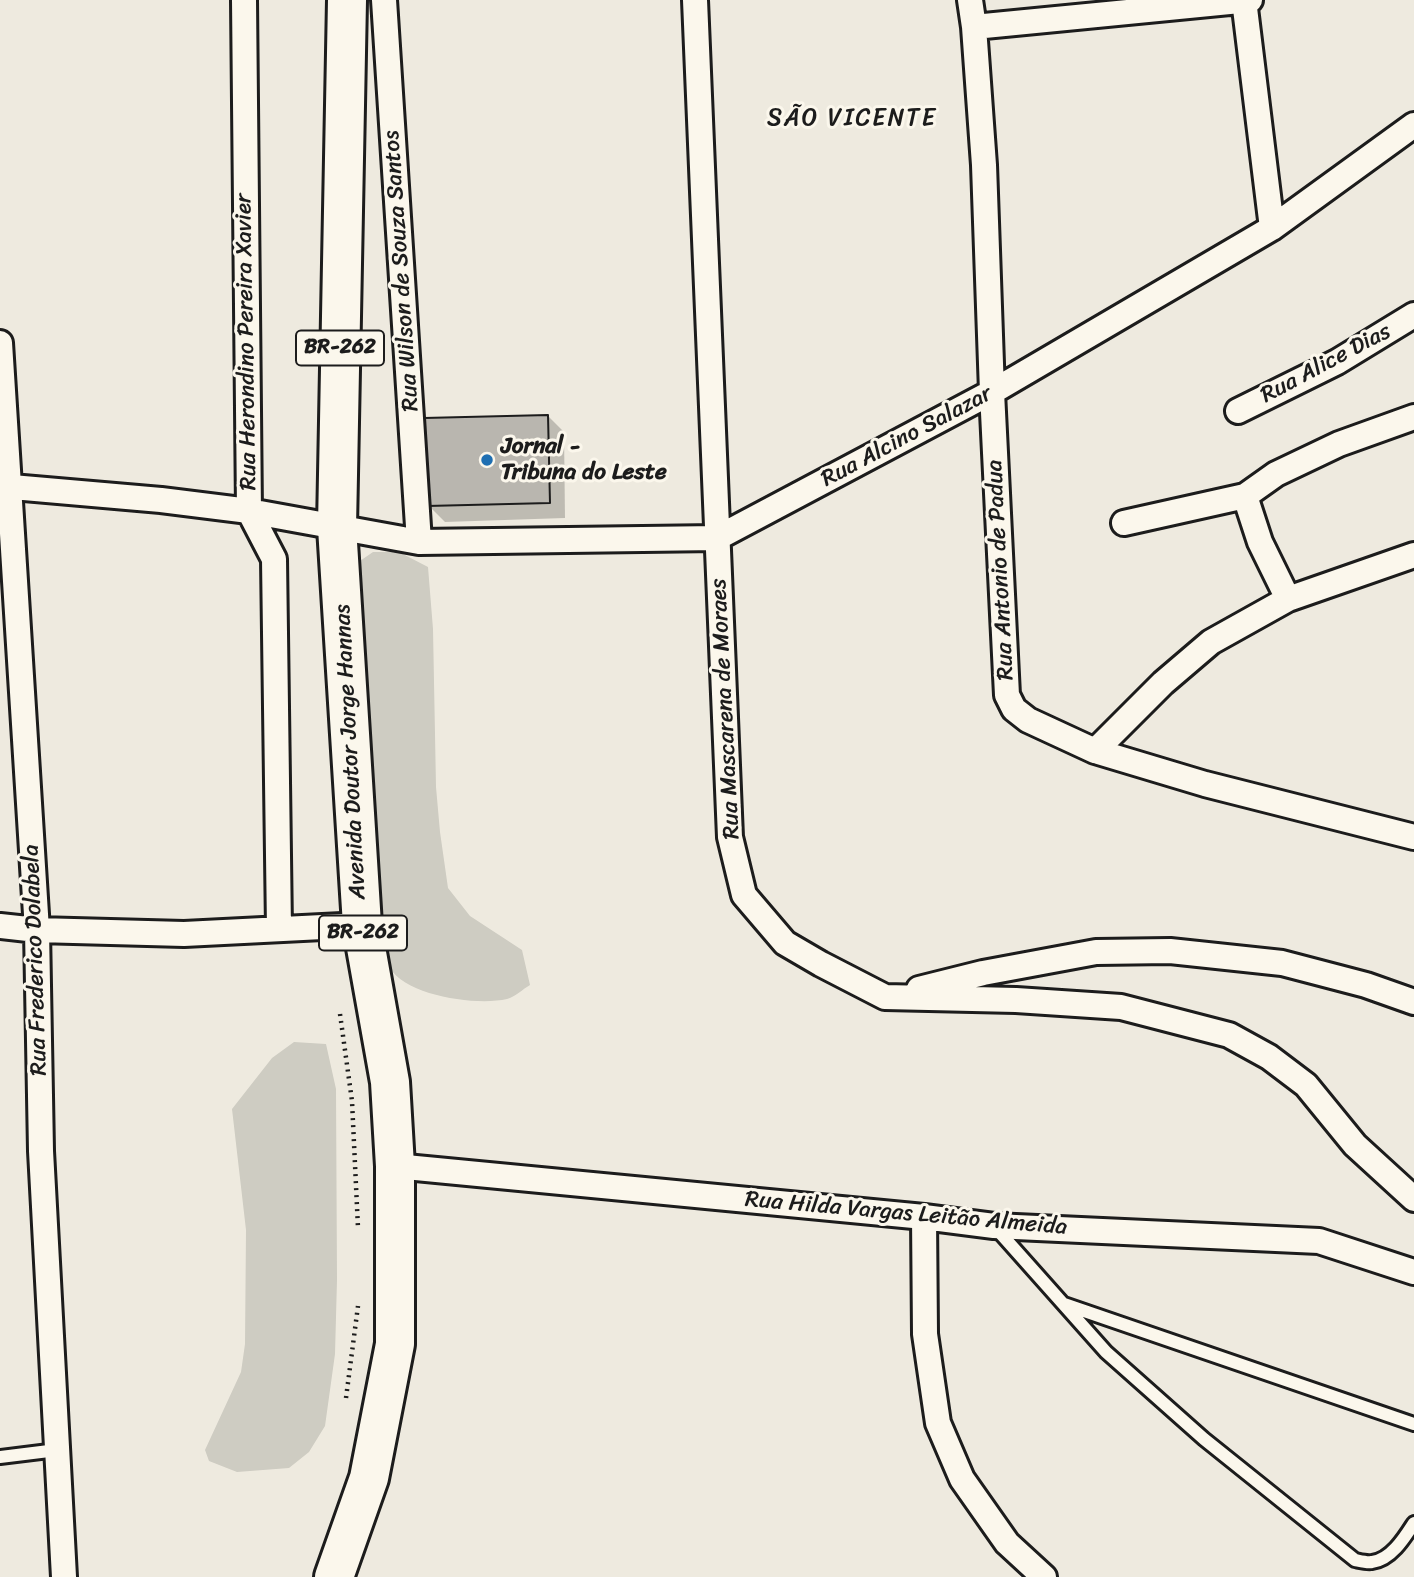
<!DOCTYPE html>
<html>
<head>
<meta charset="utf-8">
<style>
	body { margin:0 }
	canvas { display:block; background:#eeeadf }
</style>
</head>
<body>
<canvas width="1414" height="1577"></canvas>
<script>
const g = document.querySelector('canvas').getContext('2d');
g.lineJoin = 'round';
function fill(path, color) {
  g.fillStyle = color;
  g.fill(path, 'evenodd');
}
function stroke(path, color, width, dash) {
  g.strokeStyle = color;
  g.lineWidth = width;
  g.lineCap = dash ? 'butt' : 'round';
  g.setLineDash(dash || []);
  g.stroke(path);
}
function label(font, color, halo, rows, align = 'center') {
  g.font = font + ' Sriracha,sans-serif';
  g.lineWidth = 6;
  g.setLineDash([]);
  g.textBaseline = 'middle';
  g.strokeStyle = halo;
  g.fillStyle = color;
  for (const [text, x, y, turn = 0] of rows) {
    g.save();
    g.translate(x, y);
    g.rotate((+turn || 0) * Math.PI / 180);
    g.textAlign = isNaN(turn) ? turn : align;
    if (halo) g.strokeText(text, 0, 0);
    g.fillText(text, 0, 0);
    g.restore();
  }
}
const green = new Path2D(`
	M 373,552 L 399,552 L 428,567 L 433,629 L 436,787 L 440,832 L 448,888 L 470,916 L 522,950 L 530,985 C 523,989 515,997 507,999 C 477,1006 406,996 390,968 C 383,958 381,933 379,920 L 357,563 Z
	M 294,1042 L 326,1044 L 336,1089 L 337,1280 L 335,1354 L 325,1426 L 309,1452 L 289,1468 L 237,1472 L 209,1461 L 205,1450 L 241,1372 L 245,1344 L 246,1230 L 232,1109 L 272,1058 Z`);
const shadow = new Path2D(`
	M 548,416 L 564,432 L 565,518 L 445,522 L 429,506 Z`);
const building = new Path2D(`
	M 548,415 L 550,503 L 427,506 L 424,418 Z`);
const path = new Path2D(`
	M 340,1014 L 352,1101 L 358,1228
	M 346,1398 L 358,1306`);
const service = new Path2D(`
	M 994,1226 L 1106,1352 L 1204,1439 L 1355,1560 C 1360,1561 1367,1563 1372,1562 C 1391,1560 1405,1537 1414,1523
	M 1064,1304 L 1414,1424
	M 0,1457 L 57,1450`);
const minor = new Path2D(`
	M 244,0 L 249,511 L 274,559 L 279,929
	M 384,0 L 419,542
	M 695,0 L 730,837 L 744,895 L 785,943 L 821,964 L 885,997 L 1016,1000 L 1121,1007 L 1229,1035 L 1269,1057 L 1306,1085 L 1355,1145 L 1414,1199
	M 970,0 L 974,27 L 984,165 L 992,392 L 1007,695 L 1014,709 L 1028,720 L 1095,751 L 1163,683 L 1211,642 L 1288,599 L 1414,555
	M 1244,0 L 1272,228
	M 974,27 L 1250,0
	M 0,343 L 37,930 L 41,1151 L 64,1577
	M 1238,411 L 1337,362 L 1414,315
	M 0,486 L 161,500 L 249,511 L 419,542 L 717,538 L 992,392 L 1272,228 L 1414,125
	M 1245,496 L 1260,542 L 1288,599
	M 1124,523 L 1245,496 L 1276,474 L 1339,444 L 1414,417
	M 1095,751 L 1205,784 L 1414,837
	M 0,926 L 37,930 L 184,934 L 362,925
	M 919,989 L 983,973 L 1096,952 L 1170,951 L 1282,963 L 1366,985 L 1414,1002
	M 395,1166 L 924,1217 L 994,1226 L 1319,1241 L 1414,1272
	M 924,1217 L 925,1334 L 938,1423 L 962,1479 L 1007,1543 L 1044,1577`);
const trunk = new Path2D(`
	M 334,1577 L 369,1478 L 395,1344 L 395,1166 L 390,1082 L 362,925 L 337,527 L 347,0`);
const markers = [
	[487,460,7,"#1f6fb2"]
];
const shields = [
	[340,348,88],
	[363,933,88]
];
const shieldNames = [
	["BR-262",340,348],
	["BR-262",363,933]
];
const streetNames = [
	["Rua Wilson de Souza Santos",402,271,-94],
	["Rua Herondino Pereira Xavier",247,342,-91],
	["Rua Alice Dias",1326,364,-28],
	["Rua Alcino Salazar",907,437,-28],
	["Rua Antonio de Padua",1001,570,-93],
	["Rua Mascarena de Moraes",726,709,-93],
	["Avenida Doutor Jorge Hannas",351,752,-93],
	["Rua Frederico Dolabela",36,960,-92],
	["Rua Hilda Vargas Leitão Almeida",906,1214,5]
];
const poiNames = [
	["Jornal -",501,447],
	["Tribuna do Leste",501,473]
];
const neighbourhoodNames = [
	["SÃO VICENTE",852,119]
];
fill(green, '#ceccc2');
fill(shadow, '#0003');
fill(building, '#b9b6af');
stroke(building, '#1c1c1c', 2);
stroke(service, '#1c1c1c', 18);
stroke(minor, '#1c1c1c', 30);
stroke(trunk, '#1c1c1c', 44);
stroke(path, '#1c1c1c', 4.5, [2, 5]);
stroke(service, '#fbf7ec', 12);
stroke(minor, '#fbf7ec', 24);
stroke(trunk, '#fbf7ec', 38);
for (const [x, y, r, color] of markers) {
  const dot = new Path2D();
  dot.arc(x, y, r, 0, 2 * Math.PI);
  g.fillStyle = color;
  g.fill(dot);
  stroke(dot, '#fbf7ec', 2.5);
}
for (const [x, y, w] of shields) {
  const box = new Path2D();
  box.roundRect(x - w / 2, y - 17.5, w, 35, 5);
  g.fillStyle = '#fbf7ec';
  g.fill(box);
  stroke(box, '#1c1c1c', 2);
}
label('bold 21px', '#1c1c1c', null, shieldNames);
label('23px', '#1c1c1c', '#fbf7ec', streetNames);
label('bold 23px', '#1c1c1c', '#fbf7ec', poiNames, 'left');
g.letterSpacing = '2px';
label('24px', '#1c1c1c', '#fbf7ec', neighbourhoodNames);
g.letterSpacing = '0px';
</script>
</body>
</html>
